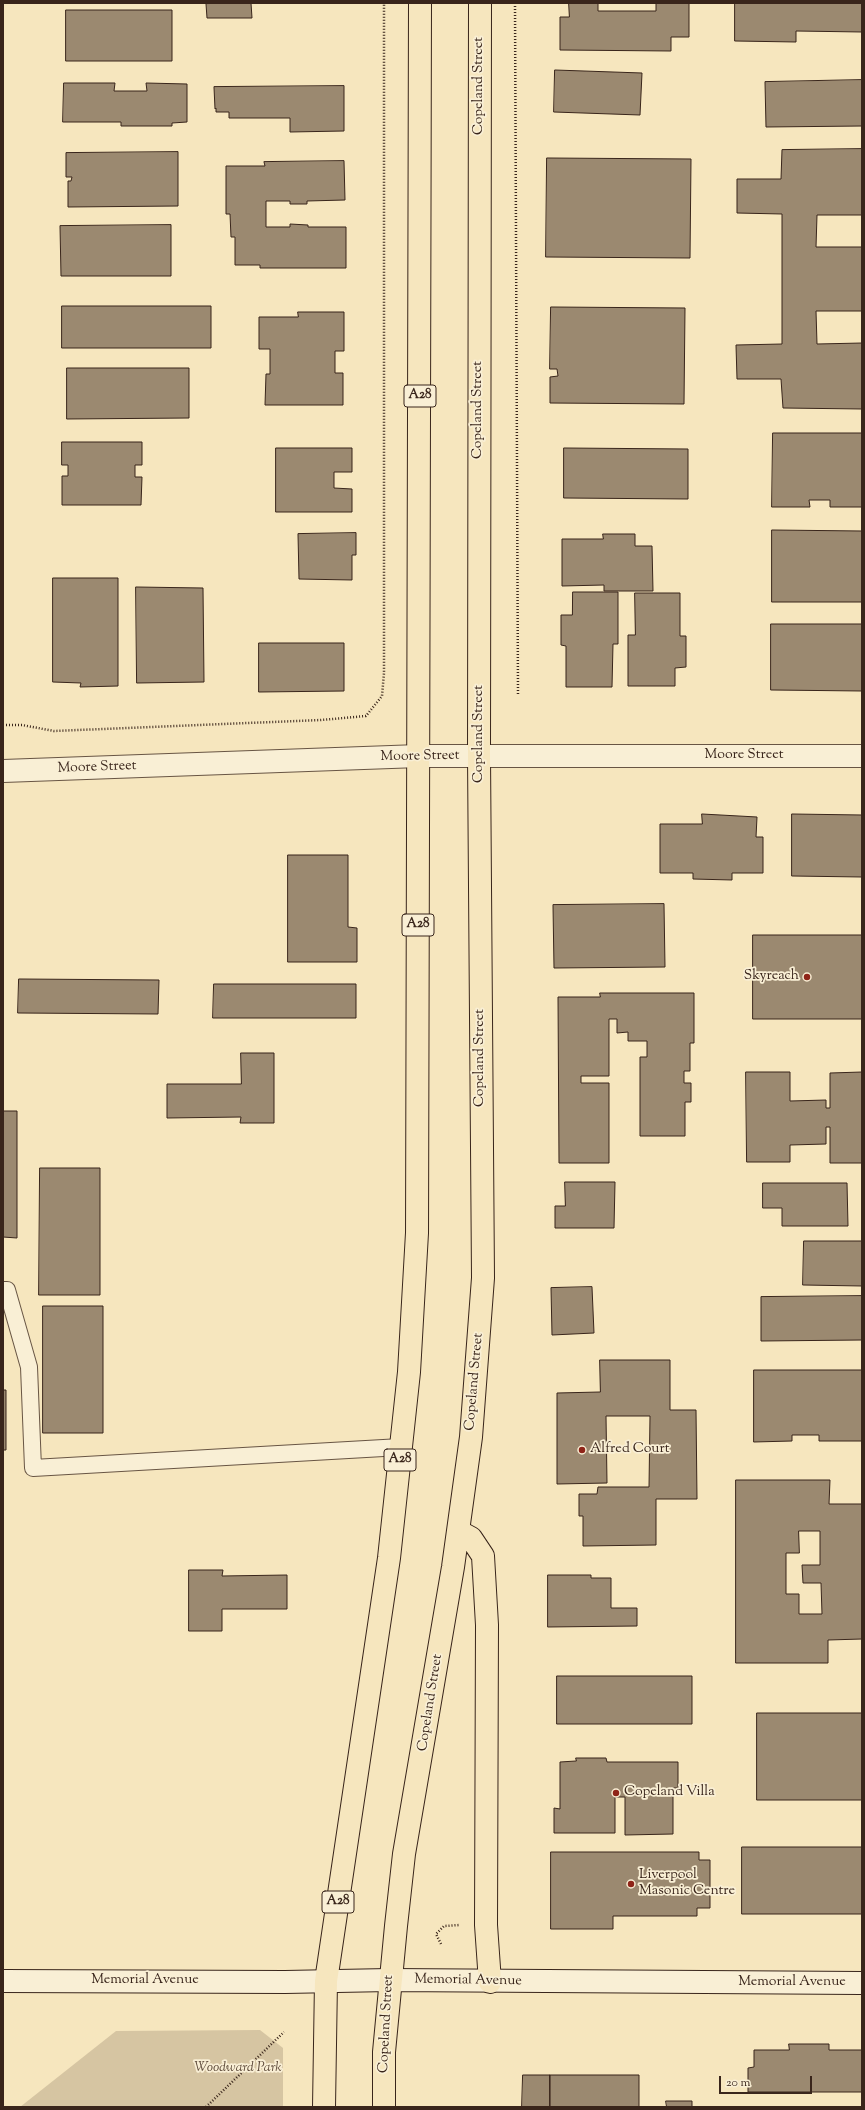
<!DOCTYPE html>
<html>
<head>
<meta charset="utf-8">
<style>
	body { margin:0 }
	#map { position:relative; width:865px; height:2110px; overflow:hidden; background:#f6e6be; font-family:"Sorts Mill Goudy",serif }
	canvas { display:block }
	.frame { position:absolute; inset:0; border:4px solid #39251b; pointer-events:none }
	.scale { position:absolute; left:719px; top:2076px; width:93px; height:18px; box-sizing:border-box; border:2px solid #39251b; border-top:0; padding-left:5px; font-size:12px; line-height:14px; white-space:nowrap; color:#39251b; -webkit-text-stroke:3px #f9efd5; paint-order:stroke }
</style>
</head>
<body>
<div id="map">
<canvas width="865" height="2110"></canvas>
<div class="frame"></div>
<div class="scale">20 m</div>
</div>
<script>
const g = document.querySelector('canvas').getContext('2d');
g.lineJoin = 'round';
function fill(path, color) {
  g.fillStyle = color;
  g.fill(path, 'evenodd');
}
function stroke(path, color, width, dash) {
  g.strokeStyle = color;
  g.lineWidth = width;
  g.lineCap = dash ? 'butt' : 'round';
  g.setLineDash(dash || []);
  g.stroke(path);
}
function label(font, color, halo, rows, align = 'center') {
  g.font = font + ' "Sorts Mill Goudy",serif';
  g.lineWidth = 3.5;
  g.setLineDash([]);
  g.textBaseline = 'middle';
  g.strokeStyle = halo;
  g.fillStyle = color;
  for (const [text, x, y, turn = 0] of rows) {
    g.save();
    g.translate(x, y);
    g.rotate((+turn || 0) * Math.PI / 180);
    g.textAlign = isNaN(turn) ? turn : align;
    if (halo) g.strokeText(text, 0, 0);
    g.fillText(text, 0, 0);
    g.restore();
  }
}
const green = new Path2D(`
	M 260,2030 L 283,2048 L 283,2107 L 20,2107 L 116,2031 Z`);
const building = new Path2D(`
	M 251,3 L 252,18 L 207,18 L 206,4 Z
	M 569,3 L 598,3 L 598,11 L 656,11 L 656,3 L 689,3 L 689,37 L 671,37 L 671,51 L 560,50 L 560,17 L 569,17 Z
	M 735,3 L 862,3 L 862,32 L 796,31 L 796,42 L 735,41 Z
	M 66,10 L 172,10 L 172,61 L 66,61 Z
	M 555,70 L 642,73 L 640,115 L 554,112 Z
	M 862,80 L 862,126 L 766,127 L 765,82 Z
	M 64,83 L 115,83 L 114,91 L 147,91 L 146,83 L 187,84 L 187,122 L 172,123 L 172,126 L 121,126 L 121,122 L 63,122 Z
	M 344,86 L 344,131 L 290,132 L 290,118 L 229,118 L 229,112 L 216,112 L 216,108 L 215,109 L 214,87 Z
	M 862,149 L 862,215 L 817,215 L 816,247 L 862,247 L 862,311 L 816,311 L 817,344 L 862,343 L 862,409 L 783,408 L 781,379 L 737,379 L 736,345 L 782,344 L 782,214 L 737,213 L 737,179 L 781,179 L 782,150 Z
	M 178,152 L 178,206 L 68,207 L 68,181 L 71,181 L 72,177 L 66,177 L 66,153 Z
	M 547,158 L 691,159 L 690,258 L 546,257 Z
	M 344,161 L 345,200 L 307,201 L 307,204 L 290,204 L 290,201 L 266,201 L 266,227 L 290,227 L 290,224 L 308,225 L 308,227 L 346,227 L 346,268 L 260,268 L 260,265 L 235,265 L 235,237 L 231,237 L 230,214 L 226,214 L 226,166 L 265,166 L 264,162 Z
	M 171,225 L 171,276 L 61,276 L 60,226 Z
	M 62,306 L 211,306 L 211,348 L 62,348 Z
	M 551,307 L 685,308 L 684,404 L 550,403 L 550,377 L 558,376 L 557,369 L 550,369 Z
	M 298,312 L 344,312 L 344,351 L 335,351 L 335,373 L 343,373 L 343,405 L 265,405 L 266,374 L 270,374 L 270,349 L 259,349 L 259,317 L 298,317 Z
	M 67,368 L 189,368 L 189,418 L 67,419 Z
	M 773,433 L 862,433 L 862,507 L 830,507 L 830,500 L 809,500 L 810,507 L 772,507 Z
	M 62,442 L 142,442 L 142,465 L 135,465 L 135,477 L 142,477 L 141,505 L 62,505 L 62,476 L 68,476 L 68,465 L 62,465 Z
	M 276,448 L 352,448 L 352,472 L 334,472 L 334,488 L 352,489 L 352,512 L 276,512 Z
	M 564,448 L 688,449 L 688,499 L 564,498 Z
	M 772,530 L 862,531 L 862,602 L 772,602 Z
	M 356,533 L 356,555 L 352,555 L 352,580 L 299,579 L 298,534 Z
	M 603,534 L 635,534 L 635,546 L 652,546 L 653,591 L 604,591 L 604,585 L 562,586 L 562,539 L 603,539 Z
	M 53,578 L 118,578 L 118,686 L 80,687 L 81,683 L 53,682 Z
	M 136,587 L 203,588 L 204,682 L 137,683 Z
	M 573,592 L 618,592 L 618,644 L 613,644 L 612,687 L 566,687 L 566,646 L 561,645 L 561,615 L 572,615 Z
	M 635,593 L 680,593 L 680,636 L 686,636 L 686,667 L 675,668 L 675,686 L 628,686 L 628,635 L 635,635 Z
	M 771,624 L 862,624 L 862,691 L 771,690 Z
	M 259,643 L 344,643 L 344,691 L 259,692 Z
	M 702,814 L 757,817 L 756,837 L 763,837 L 763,873 L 732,873 L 732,880 L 693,879 L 693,873 L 660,873 L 660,824 L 702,824 Z
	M 792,814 L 862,815 L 862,877 L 792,876 Z
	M 288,855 L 348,855 L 348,927 L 357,928 L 357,962 L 288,962 Z
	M 664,904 L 665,967 L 554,968 L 553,905 Z
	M 753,935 L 862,935 L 862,1019 L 753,1019 Z
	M 19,979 L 159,980 L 158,1014 L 18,1013 Z
	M 214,984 L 356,984 L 356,1018 L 213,1018 Z
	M 600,993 L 694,993 L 694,1043 L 690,1043 L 690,1071 L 684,1071 L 684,1083 L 691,1083 L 691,1102 L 685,1102 L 685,1136 L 640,1136 L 640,1057 L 647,1057 L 647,1041 L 628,1041 L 628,1032 L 617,1033 L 617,1019 L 609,1019 L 609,1076 L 581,1076 L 581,1083 L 609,1083 L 609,1163 L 559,1163 L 558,997 L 600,997 Z
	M 241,1053 L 274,1053 L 274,1123 L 240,1123 L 241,1117 L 167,1118 L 167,1084 L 241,1084 Z
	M 746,1072 L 790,1072 L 790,1101 L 826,1100 L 826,1108 L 830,1108 L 830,1073 L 862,1072 L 862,1163 L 830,1163 L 830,1127 L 826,1127 L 826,1144 L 790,1145 L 790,1162 L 747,1162 Z
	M 3,1111 L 17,1111 L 17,1238 L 3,1237 Z
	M 40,1168 L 100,1168 L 100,1295 L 39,1295 Z
	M 565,1182 L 615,1182 L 614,1228 L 555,1228 L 555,1206 L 565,1206 Z
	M 763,1183 L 847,1183 L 848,1226 L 782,1226 L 782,1208 L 763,1208 Z
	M 804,1241 L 862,1241 L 862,1286 L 803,1285 Z
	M 592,1287 L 594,1333 L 552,1335 L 551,1288 Z
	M 862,1296 L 862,1340 L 761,1341 L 761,1297 Z
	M 43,1306 L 103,1306 L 103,1433 L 43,1433 Z
	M 600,1360 L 670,1360 L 670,1410 L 696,1410 L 697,1499 L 656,1499 L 656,1545 L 583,1546 L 583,1516 L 579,1516 L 579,1494 L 597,1494 L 598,1487 L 649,1487 L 650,1416 L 606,1416 L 607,1483 L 557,1484 L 557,1393 L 600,1392 Z
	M 754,1370 L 862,1370 L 862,1441 L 819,1441 L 819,1435 L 792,1435 L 792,1441 L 754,1442 Z
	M 3,1390 L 6,1390 L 6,1450 L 3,1450 Z
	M 736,1480 L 830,1480 L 829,1504 L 862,1504 L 862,1639 L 828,1640 L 828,1663 L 736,1663 ZM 799,1531 L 820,1531 L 820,1565 L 802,1565 L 803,1583 L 821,1583 L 822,1614 L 799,1614 L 799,1594 L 786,1594 L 786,1553 L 799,1553 Z
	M 189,1570 L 223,1570 L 222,1576 L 287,1575 L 287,1609 L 222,1609 L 222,1631 L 189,1631 Z
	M 548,1575 L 591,1575 L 591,1578 L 611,1578 L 611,1608 L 637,1608 L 637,1626 L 548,1627 Z
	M 557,1676 L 692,1676 L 692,1724 L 557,1724 Z
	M 757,1713 L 862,1713 L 862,1800 L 757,1800 Z
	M 576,1758 L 606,1758 L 607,1762 L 678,1762 L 678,1788 L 673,1788 L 673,1834 L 625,1835 L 625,1797 L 615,1797 L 615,1833 L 554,1833 L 554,1808 L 560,1809 L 560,1762 L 576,1761 Z
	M 742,1847 L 862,1847 L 862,1914 L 742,1914 Z
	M 551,1852 L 699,1852 L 699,1860 L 710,1860 L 710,1908 L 697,1908 L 697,1916 L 613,1916 L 613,1929 L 551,1929 Z
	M 789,2044 L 829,2044 L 829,2050 L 862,2050 L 862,2092 L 748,2092 L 748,2068 L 754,2067 L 754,2050 L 789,2050 Z
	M 523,2075 L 550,2075 L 550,2107 L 522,2107 Z
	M 550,2075 L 639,2075 L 639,2107 L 550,2107 Z
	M 666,2101 L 692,2101 L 692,2107 L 667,2107 Z`);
const path = new Path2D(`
	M 515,3 L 518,696
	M 3,725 L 22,725 L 54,731 L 321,720 L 366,716 L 382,696 L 384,673 L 384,3
	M 441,1944 L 436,1934 L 444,1926 L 460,1925
	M 206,2107 L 284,2032`);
const lane = new Path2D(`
	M 3,1290 L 7,1290 L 29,1367 L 33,1468 L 401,1447`);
const street = new Path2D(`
	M 3,771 L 419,756 L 862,756`);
const secondary = new Path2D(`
	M 3,1981 L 285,1982 L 389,1980 L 862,1983`);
const highway = new Path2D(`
	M 458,1531 L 471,1538 L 483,1556 L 487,1625 L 486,1925 L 490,1982
	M 324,2107 L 326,1981 L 389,1558 L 409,1372 L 417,1233 L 420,3
	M 384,2107 L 384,2052 L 396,1926 L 404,1854 L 453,1567 L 471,1437 L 483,1278 L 479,756 L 480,3`);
const markers = [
	[807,977,4,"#8f2418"],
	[582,1450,4,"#8f2418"],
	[616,1793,4,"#8f2418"],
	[631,1884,4,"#8f2418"]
];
const shields = [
	[420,396,32],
	[418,925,32],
	[400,1460,32],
	[338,1902,32]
];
const shieldNames = [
	["A28",420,396],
	["A28",418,925],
	["A28",400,1460],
	["A28",338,1902]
];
const streetNames = [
	["Copeland Street",480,86,-90],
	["Copeland Street",479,410,-90],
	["Copeland Street",480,734,-90],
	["Moore Street",744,756],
	["Moore Street",420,757,-1],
	["Moore Street",97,768,-2],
	["Copeland Street",481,1058,-90],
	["Copeland Street",475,1382,-85],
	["Copeland Street",431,1703,-81],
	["Memorial Avenue",145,1981],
	["Memorial Avenue",468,1981,1],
	["Memorial Avenue",792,1983],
	["Copeland Street",387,2024,-87]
];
const poiNames = [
	["Skyreach",799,977,"right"],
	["Alfred Court",590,1450],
	["Copeland Villa",624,1793],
	["Liverpool",639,1876],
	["Masonic Centre",639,1892]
];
const parkNames = [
	["Woodward Park",238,2069]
];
fill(green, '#d6c5a2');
fill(building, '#9b8970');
stroke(building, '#39251b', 1);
stroke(lane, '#685544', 18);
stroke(street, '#685544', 24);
stroke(secondary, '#39251b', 24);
stroke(highway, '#39251b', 24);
stroke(path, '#39251b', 2.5, [1, 2]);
stroke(lane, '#f9efd5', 16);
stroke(street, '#f9efd5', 22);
stroke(secondary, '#f9efd5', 22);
stroke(highway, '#f6e6be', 22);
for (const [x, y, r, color] of markers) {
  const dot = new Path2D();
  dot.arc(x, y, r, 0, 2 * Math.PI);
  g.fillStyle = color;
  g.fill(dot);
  stroke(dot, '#f9efd5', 1.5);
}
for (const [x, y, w] of shields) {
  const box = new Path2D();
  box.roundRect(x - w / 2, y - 11, w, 22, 3);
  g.fillStyle = '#f9efd5';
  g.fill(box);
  stroke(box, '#39251b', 1);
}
label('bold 13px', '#39251b', null, shieldNames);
label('14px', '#39251b', '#f9efd5', streetNames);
label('14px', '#39251b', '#f9efd5', poiNames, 'left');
label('italic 14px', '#604d3d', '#f9efd5', parkNames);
</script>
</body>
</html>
